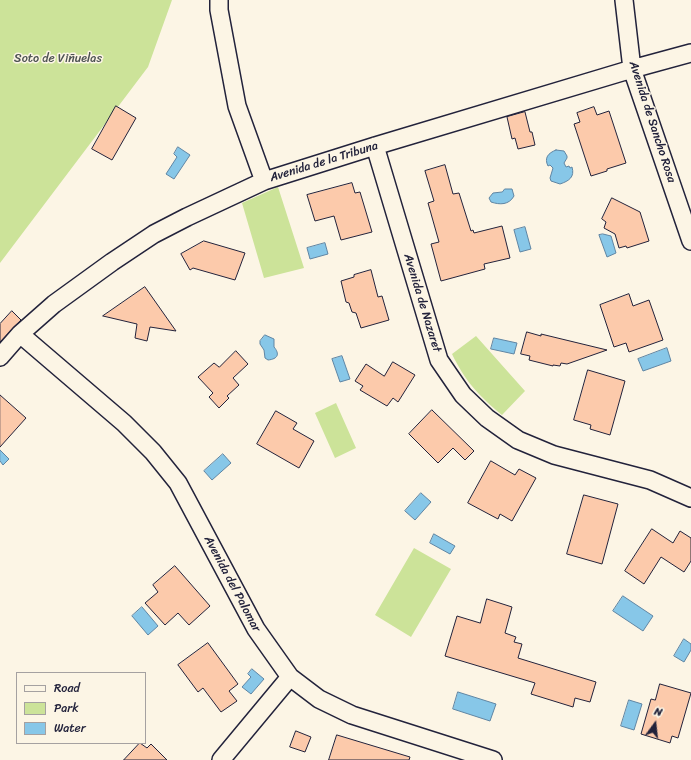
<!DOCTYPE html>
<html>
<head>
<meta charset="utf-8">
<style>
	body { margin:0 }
	#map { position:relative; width:691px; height:760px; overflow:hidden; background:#fcf5e5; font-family:Sriracha,sans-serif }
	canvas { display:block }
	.legend { position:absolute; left:16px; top:672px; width:130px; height:72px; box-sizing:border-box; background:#fcf5e5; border:1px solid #a5a1a1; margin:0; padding:5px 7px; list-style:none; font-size:12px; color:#22223b }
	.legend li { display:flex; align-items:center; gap:8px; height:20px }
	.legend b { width:20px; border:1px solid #a5a1a1 }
	.north { position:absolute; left:635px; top:704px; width:40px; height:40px; -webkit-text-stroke:3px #fcf5e5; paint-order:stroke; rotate:15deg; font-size:11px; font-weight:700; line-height:16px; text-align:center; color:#22223b }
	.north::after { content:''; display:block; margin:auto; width:14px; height:18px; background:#22223b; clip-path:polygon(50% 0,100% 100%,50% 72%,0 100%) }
</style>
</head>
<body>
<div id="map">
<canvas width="691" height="760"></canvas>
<ul class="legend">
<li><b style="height:5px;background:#fcf5e5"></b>Road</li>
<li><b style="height:11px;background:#cce399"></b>Park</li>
<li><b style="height:11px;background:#87c7e8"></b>Water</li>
</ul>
<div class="north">N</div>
</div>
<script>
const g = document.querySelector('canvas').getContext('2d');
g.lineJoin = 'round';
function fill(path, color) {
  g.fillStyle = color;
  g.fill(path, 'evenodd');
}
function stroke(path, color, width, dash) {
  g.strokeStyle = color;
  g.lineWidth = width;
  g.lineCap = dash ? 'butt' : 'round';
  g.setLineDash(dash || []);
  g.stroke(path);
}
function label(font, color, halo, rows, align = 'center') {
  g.font = font + ' Sriracha,sans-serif';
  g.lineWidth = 3;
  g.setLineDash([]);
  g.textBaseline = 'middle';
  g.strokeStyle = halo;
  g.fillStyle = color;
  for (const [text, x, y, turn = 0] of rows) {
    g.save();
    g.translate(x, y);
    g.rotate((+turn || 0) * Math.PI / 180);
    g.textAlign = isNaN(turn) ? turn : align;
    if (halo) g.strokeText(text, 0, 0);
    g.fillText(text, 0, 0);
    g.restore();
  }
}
const green = new Path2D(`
	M 0,0 L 172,0 L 148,67 L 0,263 Z
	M 278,187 L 304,268 L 264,278 L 242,203 Z
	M 476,336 L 525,391 L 502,415 C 479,396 465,381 452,354 Z
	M 336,403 L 356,448 L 335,458 L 315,413 Z
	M 414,548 L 451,569 L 411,637 L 375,615 Z`);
const water = new Path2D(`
	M 178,147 L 190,155 L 174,179 L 166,174 L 177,157 L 174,154 Z
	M 556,150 L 564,151 L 567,156 L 567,158 L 564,163 L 566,167 L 569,166 L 570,168 L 572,167 C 575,177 569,181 560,184 L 551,181 L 550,178 L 553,168 L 550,165 L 548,166 C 544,158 548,153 556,150 Z
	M 505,189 L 512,189 L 514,196 C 509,205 500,205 491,202 L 489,198 L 493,193 L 502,192 Z
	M 525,227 L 531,249 L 520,252 L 514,230 Z
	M 603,234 L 611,236 L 616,253 L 607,257 L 599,235 Z
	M 325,243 L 328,254 L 310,259 L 307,248 Z
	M 265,335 L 274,339 L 274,347 C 280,354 278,359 268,360 L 265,358 L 264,350 L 260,344 L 260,341 Z
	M 494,338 L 517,343 L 514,354 L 491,349 Z
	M 667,348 L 671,361 L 643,371 L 638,359 Z
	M 342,356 L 350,379 L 340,382 L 332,359 Z
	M 0,450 L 9,459 L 3,465 L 0,461 Z
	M 223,454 L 231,463 L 212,480 L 204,471 Z
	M 421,493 L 431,502 L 415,520 L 405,511 Z
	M 434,534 L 455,546 L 450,554 L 430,543 Z
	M 623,596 L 653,616 L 643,631 L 613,611 Z
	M 142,607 L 158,626 L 148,635 L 132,616 Z
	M 684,639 L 691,644 L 691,650 L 684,662 L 674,656 Z
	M 252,669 L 264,679 L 251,694 L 242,687 L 251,677 L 248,674 Z
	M 458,692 L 496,704 L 490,721 L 453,709 Z
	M 629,700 L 642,704 L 634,730 L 621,726 Z`);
const building = new Path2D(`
	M 116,106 L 136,118 L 112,160 L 92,149 Z
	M 594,107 L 597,115 L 609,111 L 626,163 L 607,169 L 607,171 L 591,176 L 574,124 L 580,122 L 577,113 Z
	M 525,112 L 530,132 L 532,132 L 535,145 L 518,149 L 515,138 L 512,139 L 507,117 Z
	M 445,165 L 453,194 L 459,193 L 471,231 L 473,230 L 474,233 L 502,226 L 510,258 L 484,264 L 485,269 L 441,281 L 431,244 L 439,242 L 428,203 L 434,201 L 425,171 Z
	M 352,183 L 355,193 L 360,192 L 372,232 L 341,240 L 334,216 L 315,221 L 307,195 Z
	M 612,198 L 640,212 L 649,241 L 627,248 L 626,246 L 619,248 L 615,234 L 604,228 L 606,222 L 602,219 Z
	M 204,241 L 245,253 L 235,280 L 193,268 L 190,270 L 181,254 Z
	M 371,270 L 378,297 L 382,296 L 389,320 L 361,328 L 356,313 L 352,312 L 349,303 L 346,302 L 341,281 L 354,277 L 354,275 Z
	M 145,287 L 176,331 L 150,327 L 147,341 L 135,338 L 137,324 L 103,316 Z
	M 629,294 L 633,306 L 649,300 L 663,340 L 629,352 L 626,343 L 614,347 L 600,305 Z
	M 12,311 L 21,320 L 0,342 L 0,324 Z
	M 527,332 L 541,336 L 541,334 L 607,350 L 567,364 L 561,363 L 560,366 L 553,365 L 553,366 L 529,360 L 530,356 L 521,354 Z
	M 236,351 L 248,364 L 233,378 L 239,385 L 227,396 L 229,398 L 219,408 L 209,397 L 213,393 L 198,377 L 214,363 L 219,367 Z
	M 393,362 L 415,375 L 398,402 L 393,398 L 387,406 L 360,390 L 363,386 L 355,381 L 366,364 L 384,376 Z
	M 588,370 L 625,381 L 610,435 L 590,429 L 591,425 L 574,420 Z
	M 0,395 L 26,418 L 0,447 Z
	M 432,410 L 474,451 L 465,460 L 453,448 L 438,463 L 409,434 Z
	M 276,411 L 297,423 L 293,429 L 314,441 L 299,468 L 257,444 Z
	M 491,461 L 515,475 L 519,469 L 536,478 L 512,521 L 500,514 L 498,519 L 468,503 Z
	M 584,495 L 618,504 L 602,564 L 567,554 Z
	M 652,529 L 673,543 L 680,531 L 691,538 L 691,561 L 684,572 L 661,557 L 644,584 L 625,571 Z
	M 175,566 L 210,606 L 189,625 L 178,613 L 165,625 L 145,603 L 158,592 L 153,585 Z
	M 487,599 L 512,607 L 505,633 L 516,637 L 514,642 L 522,644 L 518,658 L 596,682 L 590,702 L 575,698 L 573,707 L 531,694 L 535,683 L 445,656 L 457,616 L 480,623 Z
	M 208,643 L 238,684 L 229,691 L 237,701 L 221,712 L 203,688 L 198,692 L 178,665 Z
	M 660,684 L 691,693 L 678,738 L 672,736 L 670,743 L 641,734 L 651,699 L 655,700 Z
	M 296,731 L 311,737 L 305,752 L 290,747 Z
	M 337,735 L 410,757 L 409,760 L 329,760 Z
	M 140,743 L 147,748 L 151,744 L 167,760 L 124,760 Z`);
const minor = new Path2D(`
	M 219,0 L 219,10 L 237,106 L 264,181
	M 624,0 L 632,69 L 691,241
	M 375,146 L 439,360 L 463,395 L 487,418 L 518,440 L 554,455 L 650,480 L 691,498
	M 20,334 L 124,423 L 153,452 L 178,483 L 256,629 L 290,677 L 319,699 L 352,715 L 493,760
	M 0,357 L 20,334 L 54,304 L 112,262 L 154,234 L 187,217 L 264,181 L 375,146 L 632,69 L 691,53
	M 221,760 L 290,677`);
const parkNames = [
	["Soto de Viñuelas",58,59]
];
const streetNames = [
	["Avenida de Sancho Rosa",652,122,72],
	["Avenida de la Tribuna",324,162,-17],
	["Avenida de Nazaret",422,303,73],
	["Avenida del Palomar",232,584,62]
];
fill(green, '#cce399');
fill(water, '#87c7e8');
stroke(water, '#5f85a3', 1);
fill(building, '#fccaab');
stroke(building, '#22223b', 1);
stroke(minor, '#22223b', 20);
stroke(minor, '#fcf5e5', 17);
label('12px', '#4c5252', '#fcf5e5', parkNames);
label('12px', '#22223b', '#fcf5e5', streetNames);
</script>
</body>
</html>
